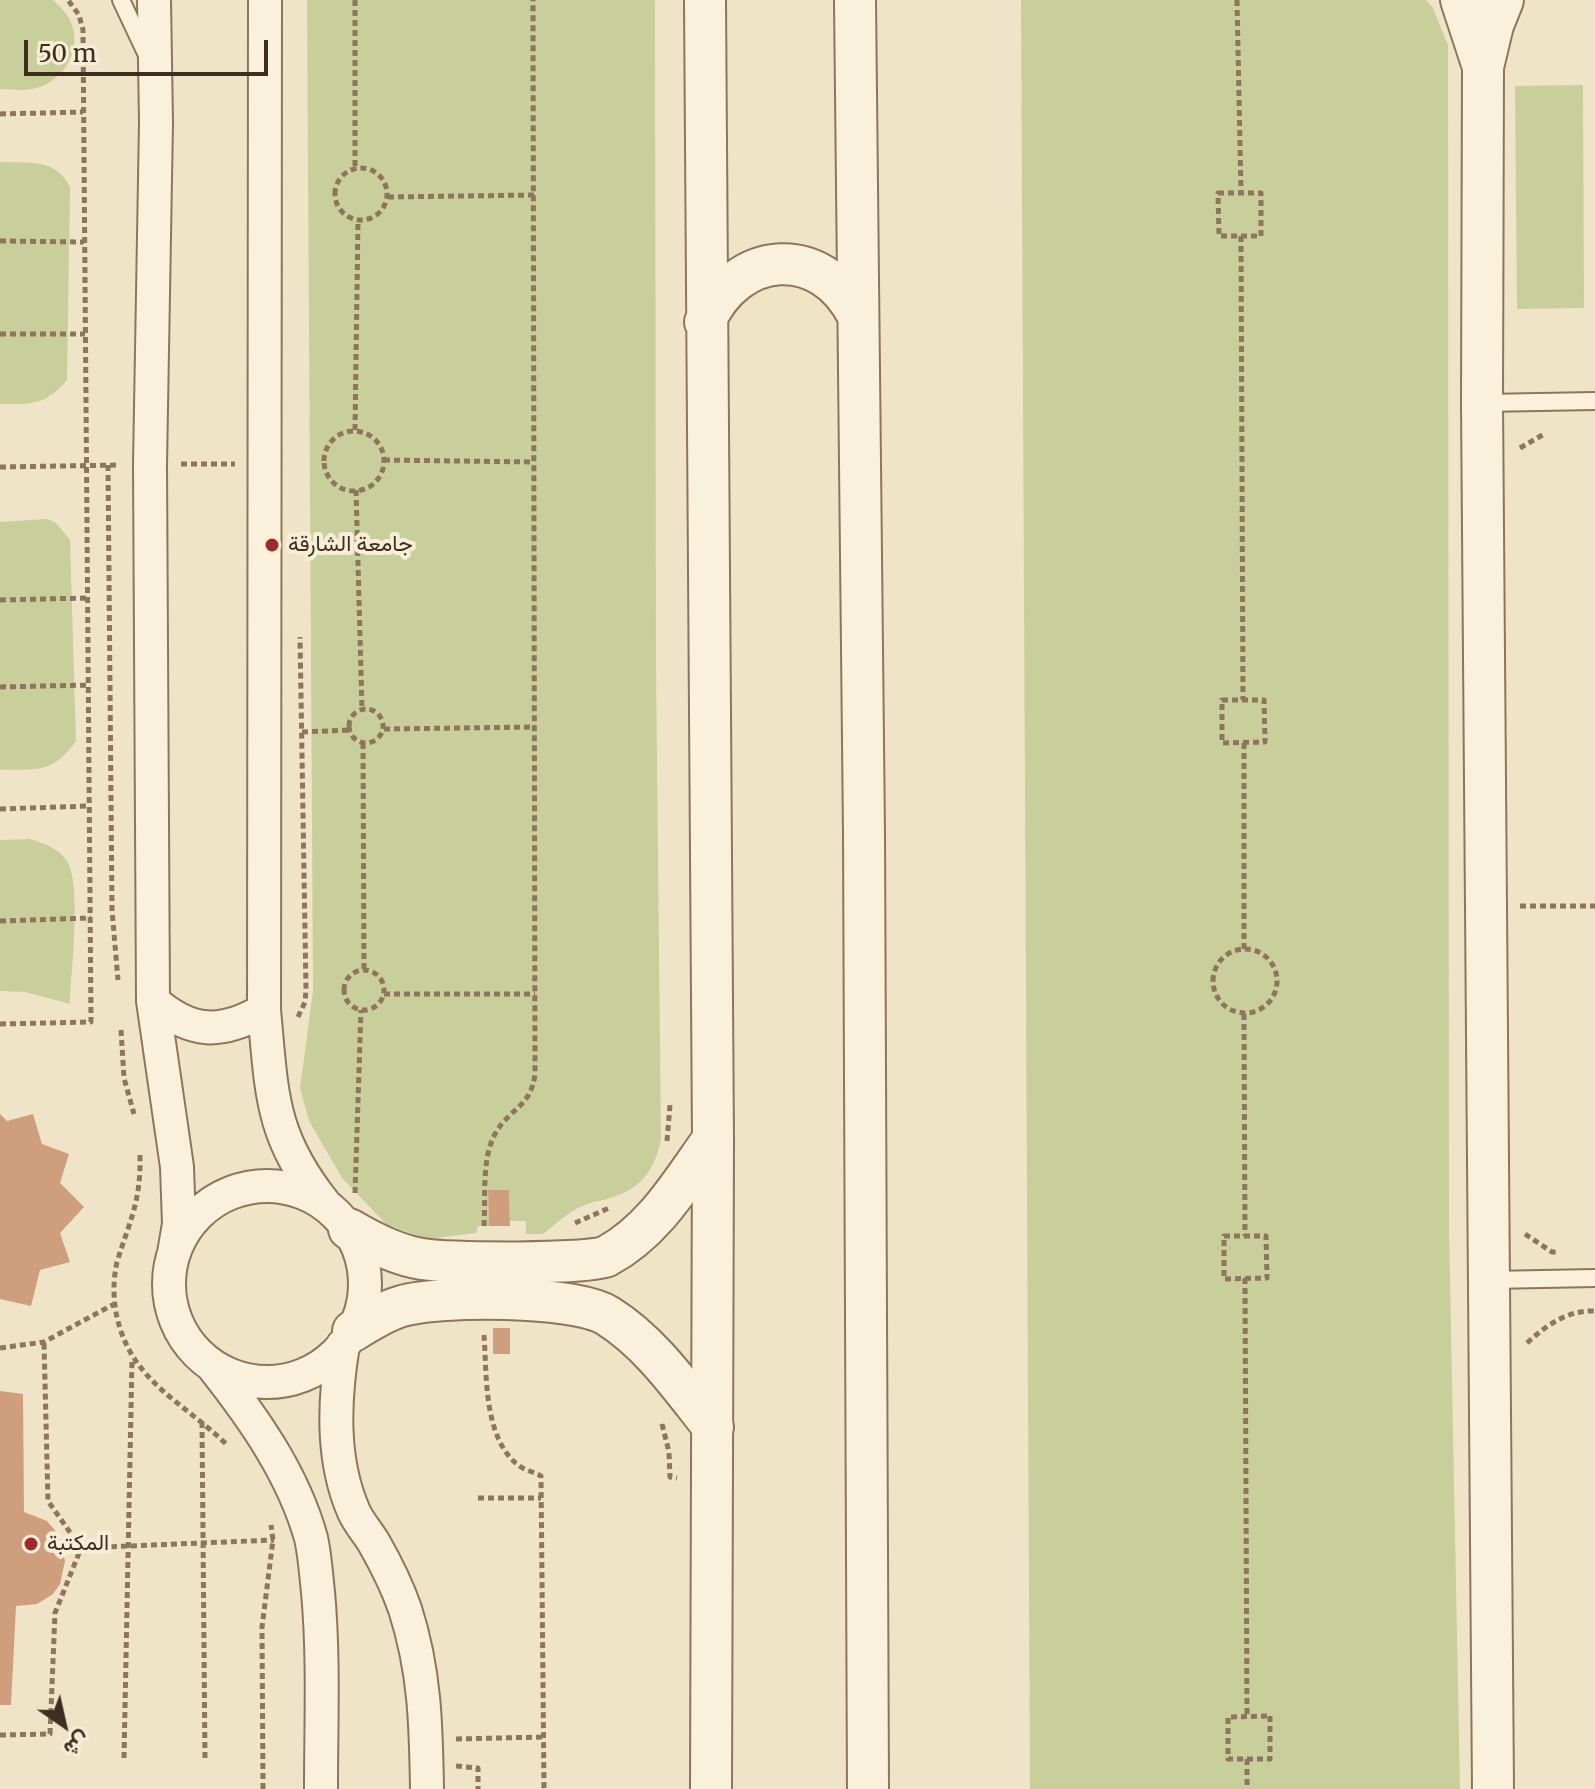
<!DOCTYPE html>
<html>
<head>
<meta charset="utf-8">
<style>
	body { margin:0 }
	#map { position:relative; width:1595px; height:1789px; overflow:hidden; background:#f0e4c8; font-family:Merriweather,Vazirmatn,serif }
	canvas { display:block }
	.north { position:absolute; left:24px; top:1685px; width:80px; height:80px; -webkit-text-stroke:6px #f7eed8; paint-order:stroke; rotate:146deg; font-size:22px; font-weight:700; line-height:32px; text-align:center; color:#3d2e20 }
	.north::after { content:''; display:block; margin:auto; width:28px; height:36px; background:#3d2e20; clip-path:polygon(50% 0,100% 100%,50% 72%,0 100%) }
	.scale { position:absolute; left:24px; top:40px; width:244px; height:36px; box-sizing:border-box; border:4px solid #3d2e20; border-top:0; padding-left:10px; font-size:24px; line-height:28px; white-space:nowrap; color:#3d2e20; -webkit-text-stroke:6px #f7eed8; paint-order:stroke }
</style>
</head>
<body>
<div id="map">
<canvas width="1595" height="1789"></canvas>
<div class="north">ش</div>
<div class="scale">50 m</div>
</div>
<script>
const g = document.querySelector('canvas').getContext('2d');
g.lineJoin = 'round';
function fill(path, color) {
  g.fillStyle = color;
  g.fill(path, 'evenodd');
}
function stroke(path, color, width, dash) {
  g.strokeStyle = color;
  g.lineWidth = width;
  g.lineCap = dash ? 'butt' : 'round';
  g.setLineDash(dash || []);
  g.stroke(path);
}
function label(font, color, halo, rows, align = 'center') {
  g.font = font + ' Merriweather,Vazirmatn,serif';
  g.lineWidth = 8;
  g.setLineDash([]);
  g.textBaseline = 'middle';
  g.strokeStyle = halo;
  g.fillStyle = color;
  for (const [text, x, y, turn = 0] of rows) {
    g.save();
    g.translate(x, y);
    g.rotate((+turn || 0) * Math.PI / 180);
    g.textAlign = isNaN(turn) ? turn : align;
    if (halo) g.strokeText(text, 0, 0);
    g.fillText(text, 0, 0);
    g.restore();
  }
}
const green = new Path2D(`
	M 0,0 L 53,0 C 59,6 66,12 70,20 C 84,49 63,84 32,89 C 22,91 10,89 0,89 Z
	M 307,0 L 655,0 L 656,665 L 661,1140 C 654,1171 641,1189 610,1198 C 602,1201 593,1201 585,1205 C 569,1211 557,1223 543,1234 L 526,1234 L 526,1221 L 510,1221 L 509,1190 L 488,1191 L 489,1226 L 478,1226 L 476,1233 L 427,1239 L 386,1224 L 342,1178 L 309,1121 L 300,1088 L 313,991 Z
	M 1021,0 L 1426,0 L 1433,8 L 1448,45 L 1449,1227 L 1460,1789 L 1030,1789 Z
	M 1583,85 L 1584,308 L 1517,309 L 1515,86 Z
	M 0,162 C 28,163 56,158 70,187 L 67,380 C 45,406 31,404 0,404 Z
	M 47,519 L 56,523 L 70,540 L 76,741 C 52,774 38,769 0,770 L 0,522 Z
	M 30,839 C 43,843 59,848 67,861 C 82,885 71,972 70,1004 L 25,992 L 0,991 L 0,840 Z`);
const building = new Path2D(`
	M 0,1114 L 7,1121 L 33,1114 L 42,1144 L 69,1154 L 60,1183 L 84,1207 L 60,1233 L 70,1262 L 40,1270 L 31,1306 L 0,1299 Z
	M 488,1190 L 509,1190 L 510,1226 L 489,1226 Z
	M 493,1328 L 510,1328 L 510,1354 L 493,1354 Z
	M 0,1391 L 23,1394 L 24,1512 L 47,1521 L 54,1529 L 60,1538 L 65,1561 L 60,1584 L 53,1594 L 37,1604 L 16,1606 L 11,1705 L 0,1705 Z`);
const path = new Path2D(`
	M 355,0 L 355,168
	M 1237,0 L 1241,193
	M 0,114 L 83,112
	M335 194a26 26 0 1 1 52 0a26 26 0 1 1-52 0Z
	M 1218,193 L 1261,193 L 1261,236 L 1219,236 Z
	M 388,197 L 534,195
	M 1241,236 L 1243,700
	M 0,241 L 84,242
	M 0,334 L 85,334
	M 355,430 L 358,221
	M324 461a30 30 0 1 1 60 0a30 30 0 1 1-60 0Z
	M 1520,448 L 1546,433
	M 384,460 L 534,462
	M 181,464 L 235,464
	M 108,465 L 112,910 L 118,980
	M 0,467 L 119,465
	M 356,490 L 362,709
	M 0,600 L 87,598
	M 0,687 L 88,685
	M 1222,700 L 1264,700 L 1265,742 L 1222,743 Z
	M349 726a17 17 0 1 1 34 0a17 17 0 1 1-34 0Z
	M 384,729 L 535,727
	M 302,732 L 349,730
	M 363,743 L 364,970
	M 1244,743 L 1244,949
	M 0,809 L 89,806
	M 1520,906 L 1595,906
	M 0,921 L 91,918
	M1213 981a32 32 0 1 1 64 0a32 32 0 1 1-64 0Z
	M344 990a20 20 0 1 1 40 0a20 20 0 1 1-40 0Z
	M 384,994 L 535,994
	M 1244,1014 L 1245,1236
	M 298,1017 L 305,1002 L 306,990 L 300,637
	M 0,1024 L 91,1022 L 83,30 L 79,15 L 68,0
	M 121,1030 L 124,1078 L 134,1114
	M 667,1141 L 670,1105
	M 140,1155 C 141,1202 130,1220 117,1262 C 113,1279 113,1300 117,1317 C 131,1381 183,1402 226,1444
	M 355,1193 L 361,1010
	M 575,1223 L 609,1208
	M 484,1226 C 486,1198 481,1160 495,1134 C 509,1108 531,1108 535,1074 L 533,0
	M 1525,1234 L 1552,1252 L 1558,1252
	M 1224,1236 L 1266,1236 L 1267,1278 L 1224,1279 Z
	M 1245,1278 L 1247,1717
	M 484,1335 C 487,1375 483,1437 518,1465 C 524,1470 534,1472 541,1476 L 544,1789
	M 1527,1343 C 1547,1325 1567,1310 1595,1311
	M 0,1348 L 44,1342 L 114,1304
	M 202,1422 L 205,1759
	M 662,1424 L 669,1452 L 670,1477 L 677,1478
	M 478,1498 L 541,1498
	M 81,1548 L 274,1540
	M 1270,1716 L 1270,1759 L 1228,1759 L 1228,1717 Z
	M 0,1735 L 50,1734 L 55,1613 L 81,1548 L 48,1501 L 44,1342
	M 456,1739 L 543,1737
	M 124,1758 L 132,1359
	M 1247,1759 L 1247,1789
	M 456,1766 L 478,1768 L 478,1789
	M 263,1789 L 262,1627 L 273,1540 L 271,1525`);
const service = new Path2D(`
	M 121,0 L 146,53
	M 1483,403 L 1595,401
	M 1490,1280 L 1595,1278`);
const minor = new Path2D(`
	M 154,0 L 156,122 L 150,465 L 153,1001 L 177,1167 L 179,1224 L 174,1253
	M 265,0 L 264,1010 C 272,1093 270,1135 324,1203
	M 153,1001 C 191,1034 221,1035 264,1010
	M169 1284a98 98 0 1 1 196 0a98 98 0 1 1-196 0Z
	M 343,1345 C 334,1400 331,1460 354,1512 C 359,1523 368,1533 374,1543 C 386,1564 397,1586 405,1609 C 425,1671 426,1725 427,1789
	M 214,1368 C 254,1419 293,1474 311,1538 C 315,1555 316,1575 318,1592 C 324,1658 321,1724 321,1789`);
const tertiary = new Path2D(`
	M 705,0 L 713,1139 L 711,1789
	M 855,0 L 864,833 L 868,1789
	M 1461,0 L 1483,67
	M 705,322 C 737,249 822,243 858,316
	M 349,1229 C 371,1242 396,1255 422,1259 C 448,1263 589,1265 607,1256 C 655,1230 682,1182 713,1139
	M 353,1331 C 368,1322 384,1311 402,1306 C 440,1295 575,1295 608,1316 C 651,1343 682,1388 713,1427
	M 1493,1789 L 1482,403 L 1483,67 L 1493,25 L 1503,0`);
const markers = [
	[272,545,8,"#9e2a2b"],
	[31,1544,8,"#9e2a2b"]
];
const poiNames = [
	["جامعة الشارقة",288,545],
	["المكتبة",47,1544]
];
fill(green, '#c9cf9b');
fill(building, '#cf9f7d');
stroke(service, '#8d765c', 20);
stroke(minor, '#8d765c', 36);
stroke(tertiary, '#8d765c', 44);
stroke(path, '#8d765c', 5, [6, 4]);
stroke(service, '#faf1dc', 16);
stroke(minor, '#faf1dc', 32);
stroke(tertiary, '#faf1dc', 40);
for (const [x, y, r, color] of markers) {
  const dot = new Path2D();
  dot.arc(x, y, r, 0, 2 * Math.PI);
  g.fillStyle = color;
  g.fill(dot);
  stroke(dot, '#f7eed8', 3);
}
label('22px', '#3d2e20', '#f7eed8', poiNames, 'left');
</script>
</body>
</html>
